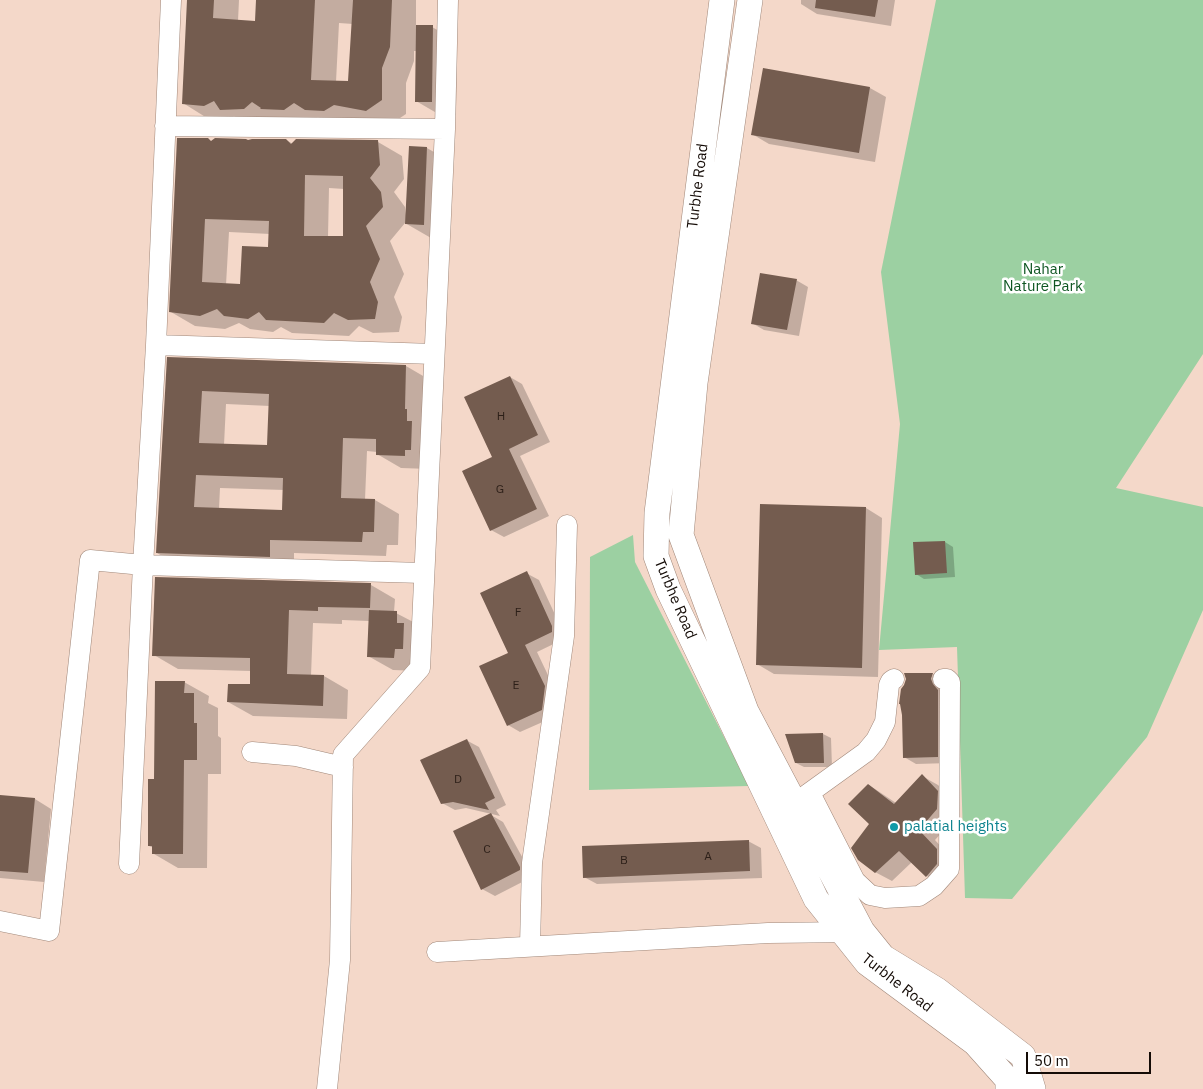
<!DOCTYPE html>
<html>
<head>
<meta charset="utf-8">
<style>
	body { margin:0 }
	#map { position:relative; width:1203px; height:1089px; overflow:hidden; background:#f4d8c9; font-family:"IBM Plex Sans",sans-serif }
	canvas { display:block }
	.scale { position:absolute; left:1026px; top:1052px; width:125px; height:22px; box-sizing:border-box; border:2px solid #140b06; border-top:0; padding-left:6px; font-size:15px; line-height:18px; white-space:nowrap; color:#140b06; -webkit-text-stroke:4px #fff; paint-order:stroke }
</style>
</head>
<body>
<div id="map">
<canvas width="1203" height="1089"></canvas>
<div class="scale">50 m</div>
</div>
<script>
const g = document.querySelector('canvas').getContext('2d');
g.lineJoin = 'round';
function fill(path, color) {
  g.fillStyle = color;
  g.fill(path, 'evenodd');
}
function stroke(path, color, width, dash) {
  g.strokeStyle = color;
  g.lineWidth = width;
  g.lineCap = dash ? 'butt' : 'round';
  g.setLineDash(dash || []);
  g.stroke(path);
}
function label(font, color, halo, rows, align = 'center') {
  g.font = font + ' "IBM Plex Sans",sans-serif';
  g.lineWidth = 5;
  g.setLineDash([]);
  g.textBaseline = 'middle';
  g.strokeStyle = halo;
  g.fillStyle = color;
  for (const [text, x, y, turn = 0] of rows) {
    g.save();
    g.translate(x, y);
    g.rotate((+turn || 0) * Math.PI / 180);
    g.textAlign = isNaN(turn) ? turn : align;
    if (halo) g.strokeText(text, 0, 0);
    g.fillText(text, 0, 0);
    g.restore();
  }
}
const green = new Path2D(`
	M 936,0 L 1203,0 L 1203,354 L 1116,488 L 1203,507 L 1203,610 L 1147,737 L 1012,899 L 965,898 L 957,647 L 879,650 L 900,424 L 881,272 Z
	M 633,535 L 635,562 L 749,786 L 589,790 L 590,557 Z`);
const shadow = new Path2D(`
	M 189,0 L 239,0 L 238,21 L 256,22 L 257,0 L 416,0 L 416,27 L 432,27 L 457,41 L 456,115 L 440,115 L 416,101 L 417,51 L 414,51 L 414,61 L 406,83 L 406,114 L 391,124 L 330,124 L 318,117 L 309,124 L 285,123 L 275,117 L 269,122 L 246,123 L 234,116 L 228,120 L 207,118 L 183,103 ZM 339,23 L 353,24 L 349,83 L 336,82 Z
	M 801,0 L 895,0 L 891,26 L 817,14 L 801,4 Z
	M 764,70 L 870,88 L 886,97 L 875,162 L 769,144 L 752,134 Z
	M 286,140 L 293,144 L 378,142 L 402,156 L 404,179 L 394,192 L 405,207 L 406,215 L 410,148 L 427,148 L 451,162 L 431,238 L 405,223 L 390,241 L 404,274 L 394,297 L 402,317 L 399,332 L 373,333 L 359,326 L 349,336 L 292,333 L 281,327 L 273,332 L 250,329 L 239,323 L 225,329 L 195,326 L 171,312 L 212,142 ZM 329,188 L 344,189 L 344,237 L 328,237 ZM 229,232 L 270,234 L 269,248 L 241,285 L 226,285 Z
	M 796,280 L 808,287 L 799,336 L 764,330 L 752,323 Z
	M 168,359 L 406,366 L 430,380 L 429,469 L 401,468 L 377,454 L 377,452 L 367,451 L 365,500 L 375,500 L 399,514 L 398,545 L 387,545 L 386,556 L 294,553 L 294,570 L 181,567 L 157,553 ZM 226,404 L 270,406 L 268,447 L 224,445 ZM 220,488 L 284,490 L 283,511 L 219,509 Z
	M 510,377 L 522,384 L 550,442 L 520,456 L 549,516 L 504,537 L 491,530 L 493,458 Z
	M 866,508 L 882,518 L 878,677 L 774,674 L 757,664 Z
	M 945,542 L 953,547 L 955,577 L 924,579 L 916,574 Z
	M 526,573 L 539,580 L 564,634 L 564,639 L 537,652 L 557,694 L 554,717 L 520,732 L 508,725 L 510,653 Z
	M 156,578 L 371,585 L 395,599 L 394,612 L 421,626 L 419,671 L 393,670 L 368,656 L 369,621 L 342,620 L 342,624 L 313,623 L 311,676 L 324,676 L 348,690 L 347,719 L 253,716 L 228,702 L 251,685 L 251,671 L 178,669 L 154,655 Z
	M 933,674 L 945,681 L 950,763 L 916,764 L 904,757 Z
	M 184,682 L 209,696 L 208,703 L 218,708 L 218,736 L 221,738 L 221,774 L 208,774 L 207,868 L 178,868 L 154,854 L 154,848 L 149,846 L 156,781 Z
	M 823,734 L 831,738 L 832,767 L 804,767 L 796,763 L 787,735 Z
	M 466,740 L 479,747 L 506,805 L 496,810 L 500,816 L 466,808 L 455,810 L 442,803 Z
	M 922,776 L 938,785 L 954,801 L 954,819 L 935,840 L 953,860 L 943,886 L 927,876 L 912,862 L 892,881 L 875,872 L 869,785 L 896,803 Z
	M 0,796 L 35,799 L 51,809 L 44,882 L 0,878 Z
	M 491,815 L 503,822 L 532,875 L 532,877 L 495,896 L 482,889 L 455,831 Z
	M 748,841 L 761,848 L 762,878 L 597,884 L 584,877 Z`);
const building = new Path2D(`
	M 187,0 L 214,0 L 213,18 L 255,21 L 256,0 L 315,0 L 311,80 L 348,81 L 353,0 L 392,0 L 390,47 L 382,68 L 382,100 L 366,111 L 334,105 L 324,111 L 305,110 L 294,103 L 284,110 L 260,109 L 261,108 L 252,102 L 244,109 L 220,110 L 214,101 L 204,106 L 182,104 Z
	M 816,0 L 878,0 L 875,17 L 815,8 Z
	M 416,25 L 433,25 L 432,102 L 415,102 Z
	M 763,68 L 870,87 L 859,153 L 751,135 Z
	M 177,138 L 208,138 L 211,141 L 215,138 L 246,139 L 248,140 L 252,139 L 286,139 L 291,144 L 296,139 L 378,140 L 380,165 L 370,178 L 381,192 L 383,207 L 366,226 L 380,259 L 370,282 L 378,302 L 375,319 L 348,320 L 334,313 L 324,323 L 266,320 L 259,312 L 248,319 L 224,316 L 217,309 L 200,316 L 169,312 ZM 305,175 L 343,176 L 343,236 L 304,236 ZM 205,219 L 269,221 L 268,247 L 242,246 L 240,284 L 202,282 Z
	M 409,146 L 427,147 L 424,225 L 405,224 Z
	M 760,273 L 797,279 L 787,330 L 751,324 Z
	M 167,357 L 406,365 L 405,409 L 407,409 L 407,421 L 412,421 L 411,450 L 405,450 L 405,456 L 376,455 L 376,439 L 343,438 L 341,498 L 375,499 L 374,532 L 363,532 L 362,542 L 270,540 L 270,557 L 156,553 ZM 202,391 L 269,394 L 267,445 L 199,443 ZM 196,475 L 283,478 L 282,510 L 194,507 Z
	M 510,376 L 538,435 L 509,449 L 537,509 L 490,531 L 462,471 L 492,457 L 464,397 Z
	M 760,504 L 866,507 L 862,668 L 756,665 Z
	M 945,541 L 947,573 L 915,575 L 913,542 Z
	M 527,571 L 552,626 L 552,632 L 525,645 L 545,686 L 542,710 L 507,726 L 479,666 L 508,653 L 480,593 Z
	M 155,577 L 371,583 L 370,608 L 318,607 L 318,611 L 289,610 L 287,674 L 324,675 L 323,706 L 227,702 L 228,684 L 250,684 L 250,658 L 152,656 Z
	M 369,610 L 397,611 L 397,623 L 404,623 L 403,649 L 395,649 L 394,658 L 367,657 Z
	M 904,673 L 933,673 L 931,679 L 933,684 L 938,690 L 938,757 L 903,758 L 902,715 L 900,704 L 899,704 L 901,689 L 904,685 L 906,679 Z
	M 155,681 L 185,681 L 184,693 L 194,693 L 194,723 L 197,723 L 197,760 L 184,760 L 183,854 L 152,854 L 152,846 L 148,846 L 148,779 L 154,779 Z
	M 823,733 L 824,763 L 795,763 L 785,734 Z
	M 467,739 L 495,798 L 485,803 L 489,810 L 453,802 L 441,804 L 420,760 Z
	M 922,774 L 938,791 L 937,809 L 919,830 L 937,849 L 937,864 L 926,877 L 899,851 L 875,873 L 858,860 L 851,848 L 869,824 L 848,804 L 868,784 L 894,804 Z
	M 0,795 L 35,798 L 28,873 L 0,871 Z
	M 491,813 L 520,867 L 520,870 L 481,890 L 453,831 Z
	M 749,840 L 750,871 L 583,878 L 582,846 Z`);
const minor = new Path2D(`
	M 165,126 L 445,129
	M 156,345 L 434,354
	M 252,752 L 296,756 L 343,767
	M 810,793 L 855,881 L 870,895 L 885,898 L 919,896 L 934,886 L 949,869 L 950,682 L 947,679 L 943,679
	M 798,801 L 866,752 L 876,740 L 885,722 L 889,685 L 891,681 L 894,679
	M 129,864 L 143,565 L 156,345 L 171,0
	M 0,921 L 49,931 L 90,560 L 143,565 L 423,573
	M 530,946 L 532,863 L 564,636 L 567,525
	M 437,952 L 768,933 L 852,932
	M 327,1089 L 340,960 L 343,755 L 420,668 L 445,129 L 448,0`);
const tertiary = new Path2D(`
	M 722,0 L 657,513 L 656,556 L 668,589 L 816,899 L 867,963 L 975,1043 L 1008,1080 L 1008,1089
	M 750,0 L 695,383 L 681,535 L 746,711 L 862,931 L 883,957 L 937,990 L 1023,1056 L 1033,1089`);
const markers = [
	[894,827,5,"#0f9aa8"]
];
const numberNames = [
	["H",501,417],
	["G",500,490],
	["F",518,613],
	["E",516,686],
	["D",458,780],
	["C",487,850],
	["A",708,857],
	["B",624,861]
];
const streetNames = [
	["Turbhe Road",698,186,-83],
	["Turbhe Road",675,599,67],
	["Turbhe Road",897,983,38]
];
const parkNames = [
	["Nahar",1043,270],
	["Nature Park",1043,287]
];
const cultureNames = [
	["palatial heights",904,827]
];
fill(green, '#9cd0a2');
fill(shadow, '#0003');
fill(building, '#745c4f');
stroke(minor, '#a08779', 21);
stroke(tertiary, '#a08779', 26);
stroke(minor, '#fff', 20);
stroke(tertiary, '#fff', 25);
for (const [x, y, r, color] of markers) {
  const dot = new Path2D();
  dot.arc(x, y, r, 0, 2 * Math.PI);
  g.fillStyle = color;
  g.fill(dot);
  stroke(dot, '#fff', 2);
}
label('12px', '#2c1f18', null, numberNames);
label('15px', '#140b06', '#fff', streetNames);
label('15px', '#0e5622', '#fff', parkNames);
label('15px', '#0d838f', '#fff', cultureNames, 'left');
</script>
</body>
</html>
